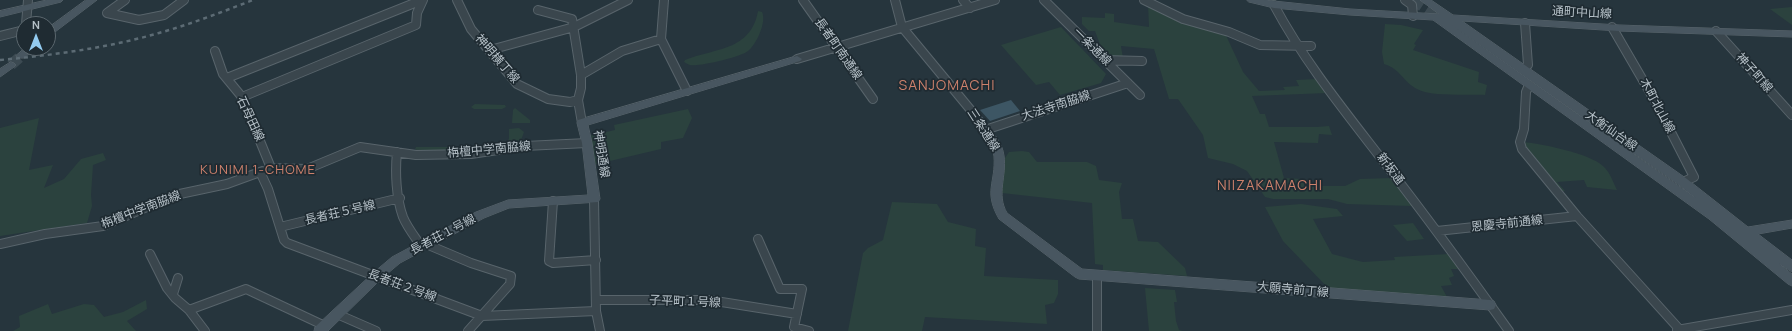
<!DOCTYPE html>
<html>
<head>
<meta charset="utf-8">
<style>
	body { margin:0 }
	#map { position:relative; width:1792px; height:331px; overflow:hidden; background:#26353d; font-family:Manrope,sans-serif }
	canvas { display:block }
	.north { position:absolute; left:16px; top:16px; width:40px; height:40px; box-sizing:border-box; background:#1f2b32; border:1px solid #5b676e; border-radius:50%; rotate:0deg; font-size:11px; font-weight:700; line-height:16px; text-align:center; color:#b6c1c8 }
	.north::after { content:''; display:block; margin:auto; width:14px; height:18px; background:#93cbf0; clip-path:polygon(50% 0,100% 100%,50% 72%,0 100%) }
</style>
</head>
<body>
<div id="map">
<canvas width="1792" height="331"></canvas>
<div class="north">N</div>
</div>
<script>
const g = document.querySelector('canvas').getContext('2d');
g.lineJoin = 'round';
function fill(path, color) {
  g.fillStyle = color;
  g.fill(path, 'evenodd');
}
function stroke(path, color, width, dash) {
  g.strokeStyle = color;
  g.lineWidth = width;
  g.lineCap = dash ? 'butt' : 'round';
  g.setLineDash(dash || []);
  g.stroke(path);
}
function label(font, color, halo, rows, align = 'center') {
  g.font = font + ' Manrope,"Noto Sans JP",sans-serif';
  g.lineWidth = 3.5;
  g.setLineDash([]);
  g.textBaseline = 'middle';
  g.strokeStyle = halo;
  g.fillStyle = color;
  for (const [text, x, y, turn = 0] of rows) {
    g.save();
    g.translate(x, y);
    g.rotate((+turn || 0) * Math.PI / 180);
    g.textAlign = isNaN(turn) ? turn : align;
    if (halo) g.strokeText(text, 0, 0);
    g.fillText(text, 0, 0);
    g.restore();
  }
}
const green = new Path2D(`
	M 1148,4 L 1180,23 L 1189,22 L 1224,31 L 1243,72 L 1259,91 L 1285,90 L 1283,87 L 1299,86 L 1296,80 L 1317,79 L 1327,93 L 1252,96 L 1260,114 L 1265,114 L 1269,127 L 1317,127 L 1329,126 L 1332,135 L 1319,134 L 1318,143 L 1274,142 L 1284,178 L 1302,179 L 1305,186 L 1345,186 L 1360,179 L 1392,178 L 1413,206 L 1347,204 L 1328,199 L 1273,199 L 1265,197 L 1247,171 L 1233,164 L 1208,158 L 1203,135 L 1178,99 L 1169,99 L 1154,49 L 1121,46 L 1123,59 L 1105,58 L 1095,31 L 1089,31 L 1082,24 L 1082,17 L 1105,18 L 1105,13 L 1114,14 L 1114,22 L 1149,27 Z
	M 1792,7 L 1792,25 L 1770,9 Z
	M 758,11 L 762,12 C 767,22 756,45 748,51 C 741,57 698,67 690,65 C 687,64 686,63 684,62 L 685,60 C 715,48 751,51 758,11 Z
	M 1385,24 L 1401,25 L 1423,30 L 1414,44 L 1416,45 L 1413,50 L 1479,72 L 1478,82 L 1487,85 L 1485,95 C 1469,94 1431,97 1417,89 C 1402,81 1401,69 1384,64 L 1382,52 Z
	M 1061,27 L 1106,74 L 1101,83 L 1060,95 L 1049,82 L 1036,85 L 1001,45 Z
	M 475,104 L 505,105 L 506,107 L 502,109 L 474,109 L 471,107 Z
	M 515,108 L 530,120 L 530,123 L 512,123 L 513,110 Z
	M 688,109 L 692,118 L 683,138 L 661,142 L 661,149 L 593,165 L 588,136 L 615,130 L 614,125 Z
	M 39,118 L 29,170 L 53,165 L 44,188 L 64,179 L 81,159 L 103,153 L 106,160 L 93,165 L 91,195 L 92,206 L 87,223 L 0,236 L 0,128 Z
	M 519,128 L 524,132 L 520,143 L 474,151 L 418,151 L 415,149 L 416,147 L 452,147 L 504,144 L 509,139 L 509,129 Z
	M 1523,142 C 1542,144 1589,153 1603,166 C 1610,172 1613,182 1617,190 L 1587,187 L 1584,180 L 1557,182 L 1565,191 L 1559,191 L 1525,150 Z
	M 1022,151 L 1029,152 L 1037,162 L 1087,162 L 1096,166 L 1099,180 L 1122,183 L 1119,192 L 1122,219 L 1133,219 L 1138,241 L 1158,242 L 1185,268 L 1187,276 L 1103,270 L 1103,265 L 1095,264 L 1092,203 L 1002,193 L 1005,158 L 1009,152 Z
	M 892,202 L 937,204 L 948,222 L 976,229 L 975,246 L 986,248 L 984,276 L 1058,280 L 1058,294 L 1054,303 L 1045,305 L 1047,324 L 925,317 L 922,331 L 848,331 L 863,253 L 868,248 L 883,240 Z
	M 1301,204 L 1337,209 L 1343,216 L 1313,219 L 1332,254 L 1363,262 L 1395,260 L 1394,257 L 1449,254 L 1459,269 L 1451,269 L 1454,276 L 1449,278 L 1452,285 L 1441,286 L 1447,297 L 1328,288 L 1283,241 L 1265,207 Z
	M 1413,223 L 1424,239 L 1407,241 L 1393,225 Z
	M 1145,288 L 1175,290 L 1177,302 L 1174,302 L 1176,321 L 1179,330 L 1183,331 L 1149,331 Z
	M 146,300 L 147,309 L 127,321 L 136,331 L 13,331 L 20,327 L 19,316 L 48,304 L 52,314 L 84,304 L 94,305 L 104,317 L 123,312 Z`);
const water = new Path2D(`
	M 1011,100 L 1020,111 L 990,121 L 980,110 Z`);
const secondaryTunnel = new Path2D(`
	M 1413,0 L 1446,22
	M 11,65 L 21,56`);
const street = new Path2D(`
	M 125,0 L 107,13 L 139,20 L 164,15 L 184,0
	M 457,0 L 471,29 L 517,84 L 548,99 L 570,102 L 578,100
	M 664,0 L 661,39 L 687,91
	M 803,0 L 873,99
	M 895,0 L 902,27 L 974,114
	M 963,0 L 970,8
	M 1044,0 L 1140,95
	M 1144,0 L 1183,19 L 1229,32 L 1260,45 L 1311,46
	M 1405,0 L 1412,5 L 1413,16
	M 1274,5 C 1305,63 1347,114 1387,166 C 1429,220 1469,275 1509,331
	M 538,10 L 572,19 L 581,75 L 581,88 L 578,100 L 582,123
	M 26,24 L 28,0
	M 1612,27 L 1655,101 L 1694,177 L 1683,182
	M 1716,31 L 1792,115
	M 0,36 L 24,30
	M 490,50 L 574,27 L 628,0
	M 215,51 L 223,74 L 242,97 L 271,168
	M 797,59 L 995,0
	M 1104,60 L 1142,61
	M 1523,69 L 1528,65 L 1525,23
	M 581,75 L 622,51 L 661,39
	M 227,78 L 422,0
	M 1529,85 L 1526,92 L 1524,129 L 1520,142 L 1522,149 L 1577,216 L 1681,331
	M 242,97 L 416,25 L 417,13 L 423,0
	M 985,130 L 1128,83
	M 397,152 C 395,172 396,198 403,217 C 407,227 415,237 421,246
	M 263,171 L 262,176 L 268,189 L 284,240 L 287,243 L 482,316 L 596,311
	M 594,199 L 596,311 L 600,331
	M 553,201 L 549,261 L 553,263 L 596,260
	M 280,227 L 400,198
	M 1437,231 L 1577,216
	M 758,239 L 780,289 L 802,289 L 794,327 L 809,331
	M 0,244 L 45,234 L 103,226 L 175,195 L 227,184 L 271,168 L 307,169 L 360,147 L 416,155 L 471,154 L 525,146 L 587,143
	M 426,244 L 471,263 L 511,276 L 510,284 L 468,331
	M 150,254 L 167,288 L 175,298 L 189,310 L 205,331
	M 1097,275 L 1097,331
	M 173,294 L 178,278
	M 597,300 L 709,300 L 797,314
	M 189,310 L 246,289 L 325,326
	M 337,314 L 376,331
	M 1677,330 L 1792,310`);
const secondary = new Path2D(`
	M 47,0 L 63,0 L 61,2 L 0,17 L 0,11 Z
	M 86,0 L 97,0 L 51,35 L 48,36 L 48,28 Z
	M 1247,0 L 1264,0 L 1350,9 L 1439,14 L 1420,0 L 1431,0 L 1453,15 L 1619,25 L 1792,31 L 1792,37 L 1619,31 L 1462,21 L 1687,179 L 1748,227 L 1792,220 L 1792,228 L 1758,234 L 1792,260 L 1792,272 L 1778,263 L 1792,274 L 1792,286 L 1788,284 L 1709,219 L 1433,20 L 1350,15 L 1274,8 L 1249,2 ZM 1446,21 L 1679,185 L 1697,199 Z
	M 25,48 L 36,48 L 24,58 L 18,58 L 16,56 Z
	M 797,56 L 802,59 L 800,61 L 588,125 L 592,143 L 600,199 L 598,202 L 509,208 L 484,218 L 400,263 L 381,279 L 328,331 L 314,331 L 315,327 L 373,273 L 392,257 L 476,212 L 508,200 L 588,195 L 582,143 L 577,123 L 578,120 Z
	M 11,62 L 14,63 L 16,65 L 14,67 L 0,77 L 0,69 Z
	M 974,111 C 980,112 983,119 986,123 C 993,132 1003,144 1004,156 C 1007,176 996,194 1007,213 L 1082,269 L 1490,300 L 1494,301 L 1496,305 L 1494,309 L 1490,310 L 1079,279 L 1075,277 L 999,219 C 983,191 996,183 994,156 C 992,141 977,127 969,114 Z`);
const rail = new Path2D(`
	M 0,60 C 54,55 107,48 159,33 C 191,24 222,12 253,0`);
const streetNames = [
	["通町中山線",1582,13,3],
	["一条通線",1092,47,45],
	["長者町南通線",838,49,55],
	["神明横丁線",497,59,49],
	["神子町線",1754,73,48],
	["大法寺南脇線",1056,106,-18],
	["木町北山線",1657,106,62],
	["石母田線",250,119,65],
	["三条通線",983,130,57],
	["大衡仙台線",1611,131,35],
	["栴檀中学南脇線",489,150,-5],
	["神明通線",601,154,81],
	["新坂通",1390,169,53],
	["栴檀中学南脇線",141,210,-21],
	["長者荘５号線",340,213,-13],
	["恩慶寺前通線",1507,224,-6],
	["長者荘１号線",443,235,-28],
	["長者荘２号線",402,286,20],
	["大願寺前丁線",1293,290,5],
	["子平町１号線",685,302,2]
];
const neighbourhoodNames = [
	["KUNIMI 1-CHOME",258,170]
];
const quarterNames = [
	["SANJOMACHI",947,86],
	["NIIZAKAMACHI",1270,186]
];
fill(green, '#2b423e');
fill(water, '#3d5664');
stroke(secondaryTunnel, '#3c4a52', 11, [11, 5.5]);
stroke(street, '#58646b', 10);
stroke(secondary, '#58646b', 1);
stroke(street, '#3a464d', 8);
fill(secondary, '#485660');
stroke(rail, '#5c6b74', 2.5, [4, 4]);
label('12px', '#b6c1c8', '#1f2b32', streetNames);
g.letterSpacing = '1px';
label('13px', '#cd816c', '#1f2b32', neighbourhoodNames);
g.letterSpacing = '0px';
g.letterSpacing = '1px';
label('14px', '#cd816c', '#1f2b32', quarterNames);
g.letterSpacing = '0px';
</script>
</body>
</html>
